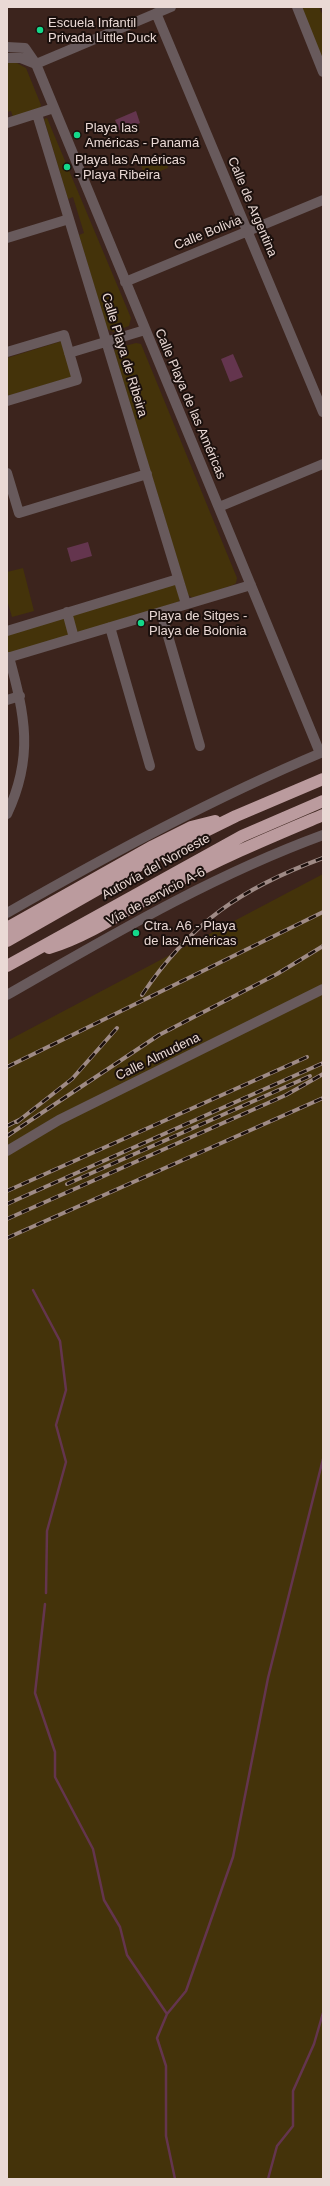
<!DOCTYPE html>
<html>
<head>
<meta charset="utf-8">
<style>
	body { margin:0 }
	#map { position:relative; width:330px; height:2186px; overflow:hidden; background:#3c241d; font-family:Arial,sans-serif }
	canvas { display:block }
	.frame { position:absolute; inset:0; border:8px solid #ead9d5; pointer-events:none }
</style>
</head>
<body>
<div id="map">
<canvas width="330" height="2186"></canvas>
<div class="frame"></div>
</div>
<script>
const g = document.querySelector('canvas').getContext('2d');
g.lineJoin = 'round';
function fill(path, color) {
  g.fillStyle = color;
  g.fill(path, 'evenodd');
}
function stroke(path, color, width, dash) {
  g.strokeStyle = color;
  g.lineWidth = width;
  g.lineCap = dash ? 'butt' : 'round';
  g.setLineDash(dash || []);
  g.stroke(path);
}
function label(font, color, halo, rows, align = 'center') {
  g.font = font + ' Arial,sans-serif';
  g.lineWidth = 4;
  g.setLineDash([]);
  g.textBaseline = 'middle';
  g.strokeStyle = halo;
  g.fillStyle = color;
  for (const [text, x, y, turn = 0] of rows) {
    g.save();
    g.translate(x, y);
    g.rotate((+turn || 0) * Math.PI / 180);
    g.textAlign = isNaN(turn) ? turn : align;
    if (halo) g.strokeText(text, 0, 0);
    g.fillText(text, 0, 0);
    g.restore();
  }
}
const green = new Path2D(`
	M 301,7 L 319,7 L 323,16 L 323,60 Z
	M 15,62 L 26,68 L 41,105 L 40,108 L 13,117 L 11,111 L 7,112 L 7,63 Z
	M 47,118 L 131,318 L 129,326 L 113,332 L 107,329 L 79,235 L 84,233 L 73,197 L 68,199 L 44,119 Z
	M 164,156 L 168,168 L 145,177 L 141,165 Z
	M 62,341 L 72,377 L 7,396 L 7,358 Z
	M 136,343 L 141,344 L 237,578 L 236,583 L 233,585 L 193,598 L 188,595 L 114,351 L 117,348 Z
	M 23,568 L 34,611 L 12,617 L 7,600 L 7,572 Z
	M 174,584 L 178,586 L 181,598 L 178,602 L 80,633 L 76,631 L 72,618 L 74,614 Z
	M 60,618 L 65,619 L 69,633 L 67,636 L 7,655 L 7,634 Z
	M 323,874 L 323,2179 L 7,2179 L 7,1041 Z`);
const water = new Path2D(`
	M 136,111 L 140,123 L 120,131 L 115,120 Z
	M 233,354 L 243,377 L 230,382 L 221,359 Z
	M 88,542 L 92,556 L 71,562 L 67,548 Z`);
const stream = new Path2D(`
	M 33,1290 L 60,1341 L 66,1390 L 56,1425 L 66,1462 L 47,1531 L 46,1593
	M 45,1604 L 35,1693 L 55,1752 L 55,1777 L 93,1849 L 104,1900 L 120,1927 L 127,1955 L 167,2014 L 157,2038 L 166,2066 L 166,2136 L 175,2179
	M 167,2014 L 186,1991 L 233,1857 L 268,1678 L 323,1459
	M 268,2179 L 277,2146 L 293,2126 L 293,2091 L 314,2044 L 323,2013`);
const minor = new Path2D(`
	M 297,7 L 323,72
	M 156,13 L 323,412
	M 7,47 L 25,48 L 36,64 L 320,753
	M 7,58 L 21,58 L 36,64
	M 36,64 L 171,7
	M 37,114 L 186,604
	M 7,123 L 54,108
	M 7,238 L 69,219
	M 125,282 L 323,200
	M 7,352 L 64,335 L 77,380 L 7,401
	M 69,353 L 145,330
	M 7,473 L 19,513 L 147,474
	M 219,507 L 323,464
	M 67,612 L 74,638
	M 161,612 L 200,746
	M 110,627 L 150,766
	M 7,631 L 178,579
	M 7,658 L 251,585
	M 7,700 L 20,696
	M 7,814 C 34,757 25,715 9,657
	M 7,913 C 110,854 214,798 323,752
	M 7,995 C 110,936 211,876 323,835
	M 7,1151 L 59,1120 L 323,989`);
const highway = new Path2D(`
	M 7,928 L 153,846 L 191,827 L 215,821
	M 7,941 L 163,852 L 236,816 L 323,779
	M 49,948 C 92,935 131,906 171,885 C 220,858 271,837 323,815
	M 7,966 L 242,836 L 323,801`);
const rail = new Path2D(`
	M 142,995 C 191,922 242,888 323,858
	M 7,1067 L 323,912
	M 17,1122 L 72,1079 L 117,1028
	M 7,1126 L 21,1119
	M 7,1136 L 159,1035 L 277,974 L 323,946
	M 67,1184 L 310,1076
	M 7,1191 L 307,1057
	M 7,1204 L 323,1063
	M 7,1219 L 286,1095 L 323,1074
	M 7,1238 L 323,1098`);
const markers = [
	[40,30,4,"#13d98a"],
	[77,135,4,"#13d98a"],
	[67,167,4,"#13d98a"],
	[141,623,4,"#13d98a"],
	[136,933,4,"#13d98a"]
];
const poiNames = [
	["Escuela Infantil",48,23],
	["Privada Little Duck",48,38],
	["Playa las",85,128],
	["Américas - Panamá",85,143],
	["Playa las Américas",75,160],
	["- Playa Ribeira",75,175],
	["Playa de Sitges -",149,616],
	["Playa de Bolonia",149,631],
	["Ctra. A6 - Playa",144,926],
	["de las Américas",144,941]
];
const streetNames = [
	["Calle de Argentina",252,207,67],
	["Calle Bolivia",208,233,-22],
	["Calle Playa de Ribeira",124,355,73],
	["Calle Playa de las Américas",190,404,67],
	["Autovía del Noroeste",156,867,-29],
	["Vía de servicio A-6",156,897,-28],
	["Calle Almudena",158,1057,-26]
];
fill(green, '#44330a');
fill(water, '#64354e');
stroke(stream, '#64354e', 2.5);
stroke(minor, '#685a5c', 10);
stroke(highway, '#bb9b9e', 12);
stroke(rail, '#9f8b86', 4);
stroke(rail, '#1b100d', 2.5, [8]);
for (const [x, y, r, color] of markers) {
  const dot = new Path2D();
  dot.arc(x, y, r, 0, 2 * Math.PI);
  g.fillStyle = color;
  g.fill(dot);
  stroke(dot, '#1b100d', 1.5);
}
label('13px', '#ead9d5', '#1b100d', poiNames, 'left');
label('13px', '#ead9d5', '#1b100d', streetNames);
</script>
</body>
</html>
